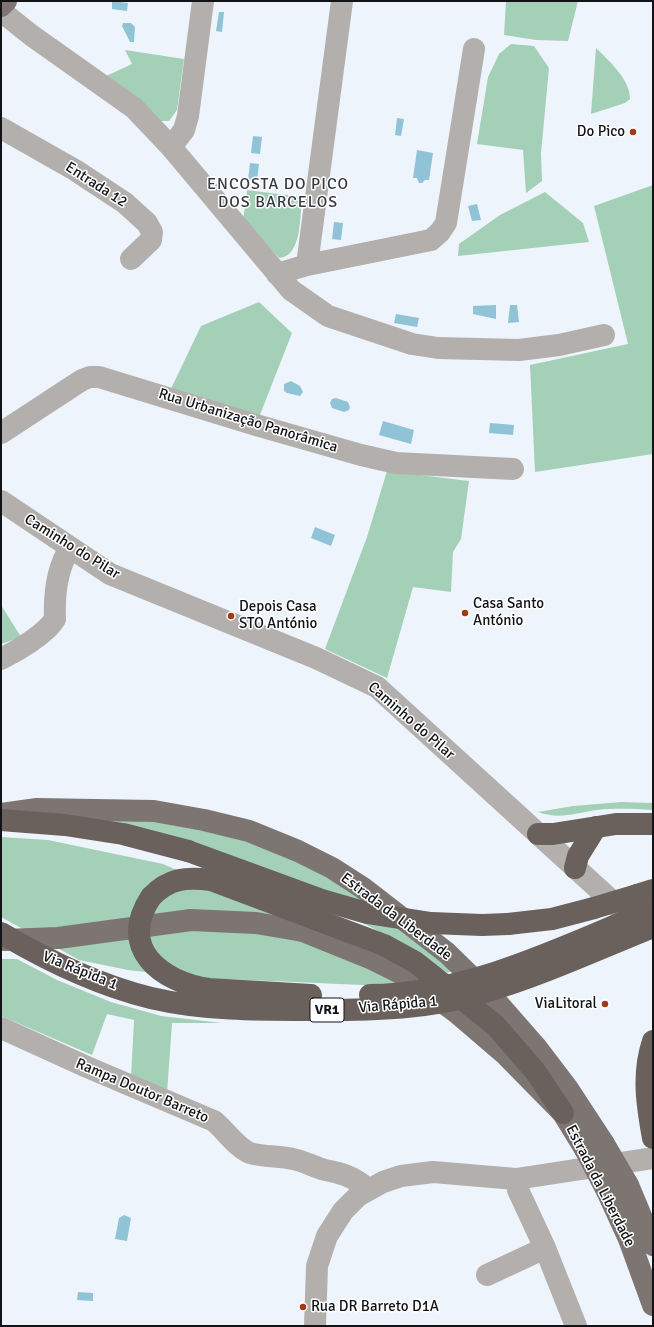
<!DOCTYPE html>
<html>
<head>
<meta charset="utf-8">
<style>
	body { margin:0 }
	#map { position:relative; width:654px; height:1327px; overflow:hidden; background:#eef4fc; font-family:Signika,sans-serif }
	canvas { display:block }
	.frame { position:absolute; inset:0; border:2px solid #111316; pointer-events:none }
</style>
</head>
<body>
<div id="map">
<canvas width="654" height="1327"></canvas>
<div class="frame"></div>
</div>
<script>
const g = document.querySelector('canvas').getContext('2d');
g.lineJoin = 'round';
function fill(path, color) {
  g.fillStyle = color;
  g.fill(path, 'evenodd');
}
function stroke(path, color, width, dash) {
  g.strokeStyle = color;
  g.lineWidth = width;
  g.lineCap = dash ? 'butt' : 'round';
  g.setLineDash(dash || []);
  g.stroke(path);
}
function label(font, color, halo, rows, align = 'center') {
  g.font = font + ' Signika,sans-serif';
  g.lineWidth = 3;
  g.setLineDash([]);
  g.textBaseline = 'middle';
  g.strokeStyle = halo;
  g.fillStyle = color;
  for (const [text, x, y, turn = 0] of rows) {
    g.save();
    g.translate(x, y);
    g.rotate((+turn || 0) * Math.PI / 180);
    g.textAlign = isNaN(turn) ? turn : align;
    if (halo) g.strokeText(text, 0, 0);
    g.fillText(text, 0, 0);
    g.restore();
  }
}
const green = new Path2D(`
	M 506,1 L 578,1 L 568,41 L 536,40 L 504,35 Z
	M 511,44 L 534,46 L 549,68 L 541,153 L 542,181 L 526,193 L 523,150 L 477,144 L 488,77 L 499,54 Z
	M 596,48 C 609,61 630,79 630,99 L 625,103 L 591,114 Z
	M 125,50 L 184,59 L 177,110 L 169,121 L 159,121 L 104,77 L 132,64 Z
	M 653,185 L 653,454 L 535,472 L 530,365 L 628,344 L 594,206 Z
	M 247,190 L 302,197 C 300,215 302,257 279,258 L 243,221 Z
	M 545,192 L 583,223 L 589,242 L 458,256 L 459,244 L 500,215 Z
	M 259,302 L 292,333 L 256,425 L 167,397 L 201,326 Z
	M 387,471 L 469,481 L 461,539 L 453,552 L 451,592 L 413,587 L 387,678 L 325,649 L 367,537 Z
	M 1,605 L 21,637 L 1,644 Z
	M 621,802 L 653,803 L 653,810 C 634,809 616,808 597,810 C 575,813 560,820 538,812 L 573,806 Z
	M 94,819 L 162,822 L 237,837 L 279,853 L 346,887 L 453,969 L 448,973 L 385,935 L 272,873 Z
	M 1,837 L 48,840 L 163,864 L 316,930 L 406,982 L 386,986 L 201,978 L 128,970 L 79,960 L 1,917 Z
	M 1,959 L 17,959 L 57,980 L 111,1002 L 161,1016 L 222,1023 L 172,1023 L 167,1093 L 131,1077 L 134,1020 L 107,1014 L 92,1055 L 1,1016 Z`);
const water = new Path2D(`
	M 112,1 L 128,3 L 127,11 L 112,9 Z
	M 219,12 L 224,12 L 222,32 L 216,31 Z
	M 123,23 L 131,23 L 135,27 L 134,42 L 130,42 L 122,26 Z
	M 397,118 L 404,119 L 401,136 L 395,135 Z
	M 253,136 L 262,137 L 260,154 L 251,153 Z
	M 417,150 L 433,153 L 429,180 L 425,180 L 422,183 L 419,183 L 417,178 L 413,178 Z
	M 250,163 L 259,164 L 257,181 L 248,180 Z
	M 477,204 L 481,220 L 472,221 L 468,206 Z
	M 334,222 L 343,223 L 341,240 L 332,239 Z
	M 496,305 L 496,319 L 473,314 L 473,306 Z
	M 510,305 L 517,305 L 519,322 L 508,323 Z
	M 396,314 L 419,318 L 417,327 L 394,323 Z
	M 291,381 L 300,386 L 303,392 L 300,396 L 287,393 L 284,391 L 284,384 Z
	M 336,398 L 348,402 L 350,407 L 349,410 L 344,412 L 332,408 L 330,403 L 332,399 Z
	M 383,421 L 414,430 L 411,444 L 379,435 Z
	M 490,423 L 514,425 L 513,435 L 489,433 Z
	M 315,527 L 335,535 L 331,546 L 311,538 Z
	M 124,1215 L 131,1218 L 127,1241 L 115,1239 L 119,1218 Z
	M 78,1292 L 93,1293 L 93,1301 L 77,1300 Z`);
const minor = new Path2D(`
	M 1,11 L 31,35 L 134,108 L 171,147 L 291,290 L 328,316 L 412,344 L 438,348 L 519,350 L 559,345 L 604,335
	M 1,128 L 75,170 L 125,203 L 147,223 L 152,232 L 151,240 L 131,259
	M 171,147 L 184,130 L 188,116 L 203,1
	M 307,265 L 342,1
	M 277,274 L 307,265 L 431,240 L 440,232 L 446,223 L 474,49
	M 1,433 L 82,380 L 90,377 L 99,377 L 256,425 L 361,455 L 396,463 L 513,469
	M 1,501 L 110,574 L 316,658 L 377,687 L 626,914
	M 1,659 C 17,651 46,634 55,619 C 54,595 57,568 70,548
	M 1,1028 L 87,1067 L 214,1121 C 225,1130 237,1148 250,1153 C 264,1157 279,1156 293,1159 C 304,1161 314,1167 325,1170 C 342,1173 354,1177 368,1189
	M 516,1179 L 518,1190 L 545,1248 L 576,1326
	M 487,1275 L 545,1248
	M 315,1326 L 317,1266 L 327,1236 L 343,1211 L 358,1196 L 383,1182 L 401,1176 L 433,1172 L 516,1179 L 653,1158`);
const major = new Path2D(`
	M 1,6 L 6,1
	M 1,814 L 37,809 L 154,811 L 204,820 L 249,831 L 298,851 L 332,868 L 363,888 L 447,953 L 494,999 L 536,1047 L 568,1089 L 604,1144
	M 4,940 L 58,938 L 191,920 L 256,923 L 303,931 L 370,958 L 410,978 L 457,1013 L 506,1055 L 563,1113 L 585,1149
	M 628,1185 L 653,1245
	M 607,1191 L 629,1239 L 653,1305`);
const highway = new Path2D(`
	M 1,820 L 65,825 L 123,834 L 188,851
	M 538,834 L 553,834 L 616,824 L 653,824
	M 575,868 L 578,856 L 596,827
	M 637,895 L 653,890
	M 151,897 C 169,878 186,877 211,880 L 384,945 L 415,962 L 495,1025 L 535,1071 L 563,1113
	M 508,924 L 552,919 L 594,908
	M 653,1041 C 642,1074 647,1105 653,1138`);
const majorBridge = new Path2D(`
	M 604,1144 L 628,1185
	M 585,1149 L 607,1191`);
const highwayBridge = new Path2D(`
	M 188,851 L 322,900 L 367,913 L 431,923 L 482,925 L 508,924
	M 151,897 C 117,948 161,982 209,989 L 311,995
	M 594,908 L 637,895
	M 1,933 C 48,961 98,985 151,998 C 206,1011 265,1010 322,1010 C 375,1010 429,1009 481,993 C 540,976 596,950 653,927
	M 370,995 C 470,994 562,947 652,910`);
const markers = [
	[633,132,4,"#a03a15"],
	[465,613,4,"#a03a15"],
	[231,616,4,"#a03a15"],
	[605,1004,4,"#a03a15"],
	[303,1307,4,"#a03a15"]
];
const shields = [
	[327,1010,34]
];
const shieldNames = [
	["VR1",327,1010]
];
const poiNames = [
	["Do Pico",625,132,"right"],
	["Casa Santo",473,604],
	["António",473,621],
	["Depois Casa",239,607],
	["STO António",239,624],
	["ViaLitoral",597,1004,"right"],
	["Rua DR Barreto D1A",311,1307]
];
const streetNames = [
	["Entrada 12",96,185,33],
	["Rua Urbanização Panorâmica",248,421,17],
	["Caminho do Pilar",72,547,32],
	["Caminho do Pilar",411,721,41],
	["Estrada da Liberdade",396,917,37],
	["Via Rápida 1",80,971,22],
	["Via Rápida 1",398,1005,-5],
	["Rampa Doutor Barreto",142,1091,23],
	["Estrada da Liberdade",600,1186,63]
];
const neighbourhoodNames = [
	["ENCOSTA DO PICO",278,185],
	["DOS BARCELOS",278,203]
];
fill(green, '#a3d0b7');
fill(water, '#90c3d5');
stroke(minor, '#b3afad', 22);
stroke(major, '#7d7572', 22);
stroke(highway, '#6a615d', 22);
stroke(majorBridge, '#7d7572', 22);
stroke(highwayBridge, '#6a615d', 22);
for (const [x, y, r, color] of markers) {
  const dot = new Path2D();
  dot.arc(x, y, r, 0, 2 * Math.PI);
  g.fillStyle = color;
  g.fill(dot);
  stroke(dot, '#fff', 1.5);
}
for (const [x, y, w] of shields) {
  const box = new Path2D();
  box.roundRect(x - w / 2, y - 12, w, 24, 3);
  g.fillStyle = '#fff';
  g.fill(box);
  stroke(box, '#111316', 1);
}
label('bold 14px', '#111316', null, shieldNames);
label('15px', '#111316', '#fff', poiNames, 'left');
label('15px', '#111316', '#fff', streetNames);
g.letterSpacing = '1px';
label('16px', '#34383f', '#fff', neighbourhoodNames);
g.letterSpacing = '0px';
</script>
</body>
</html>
